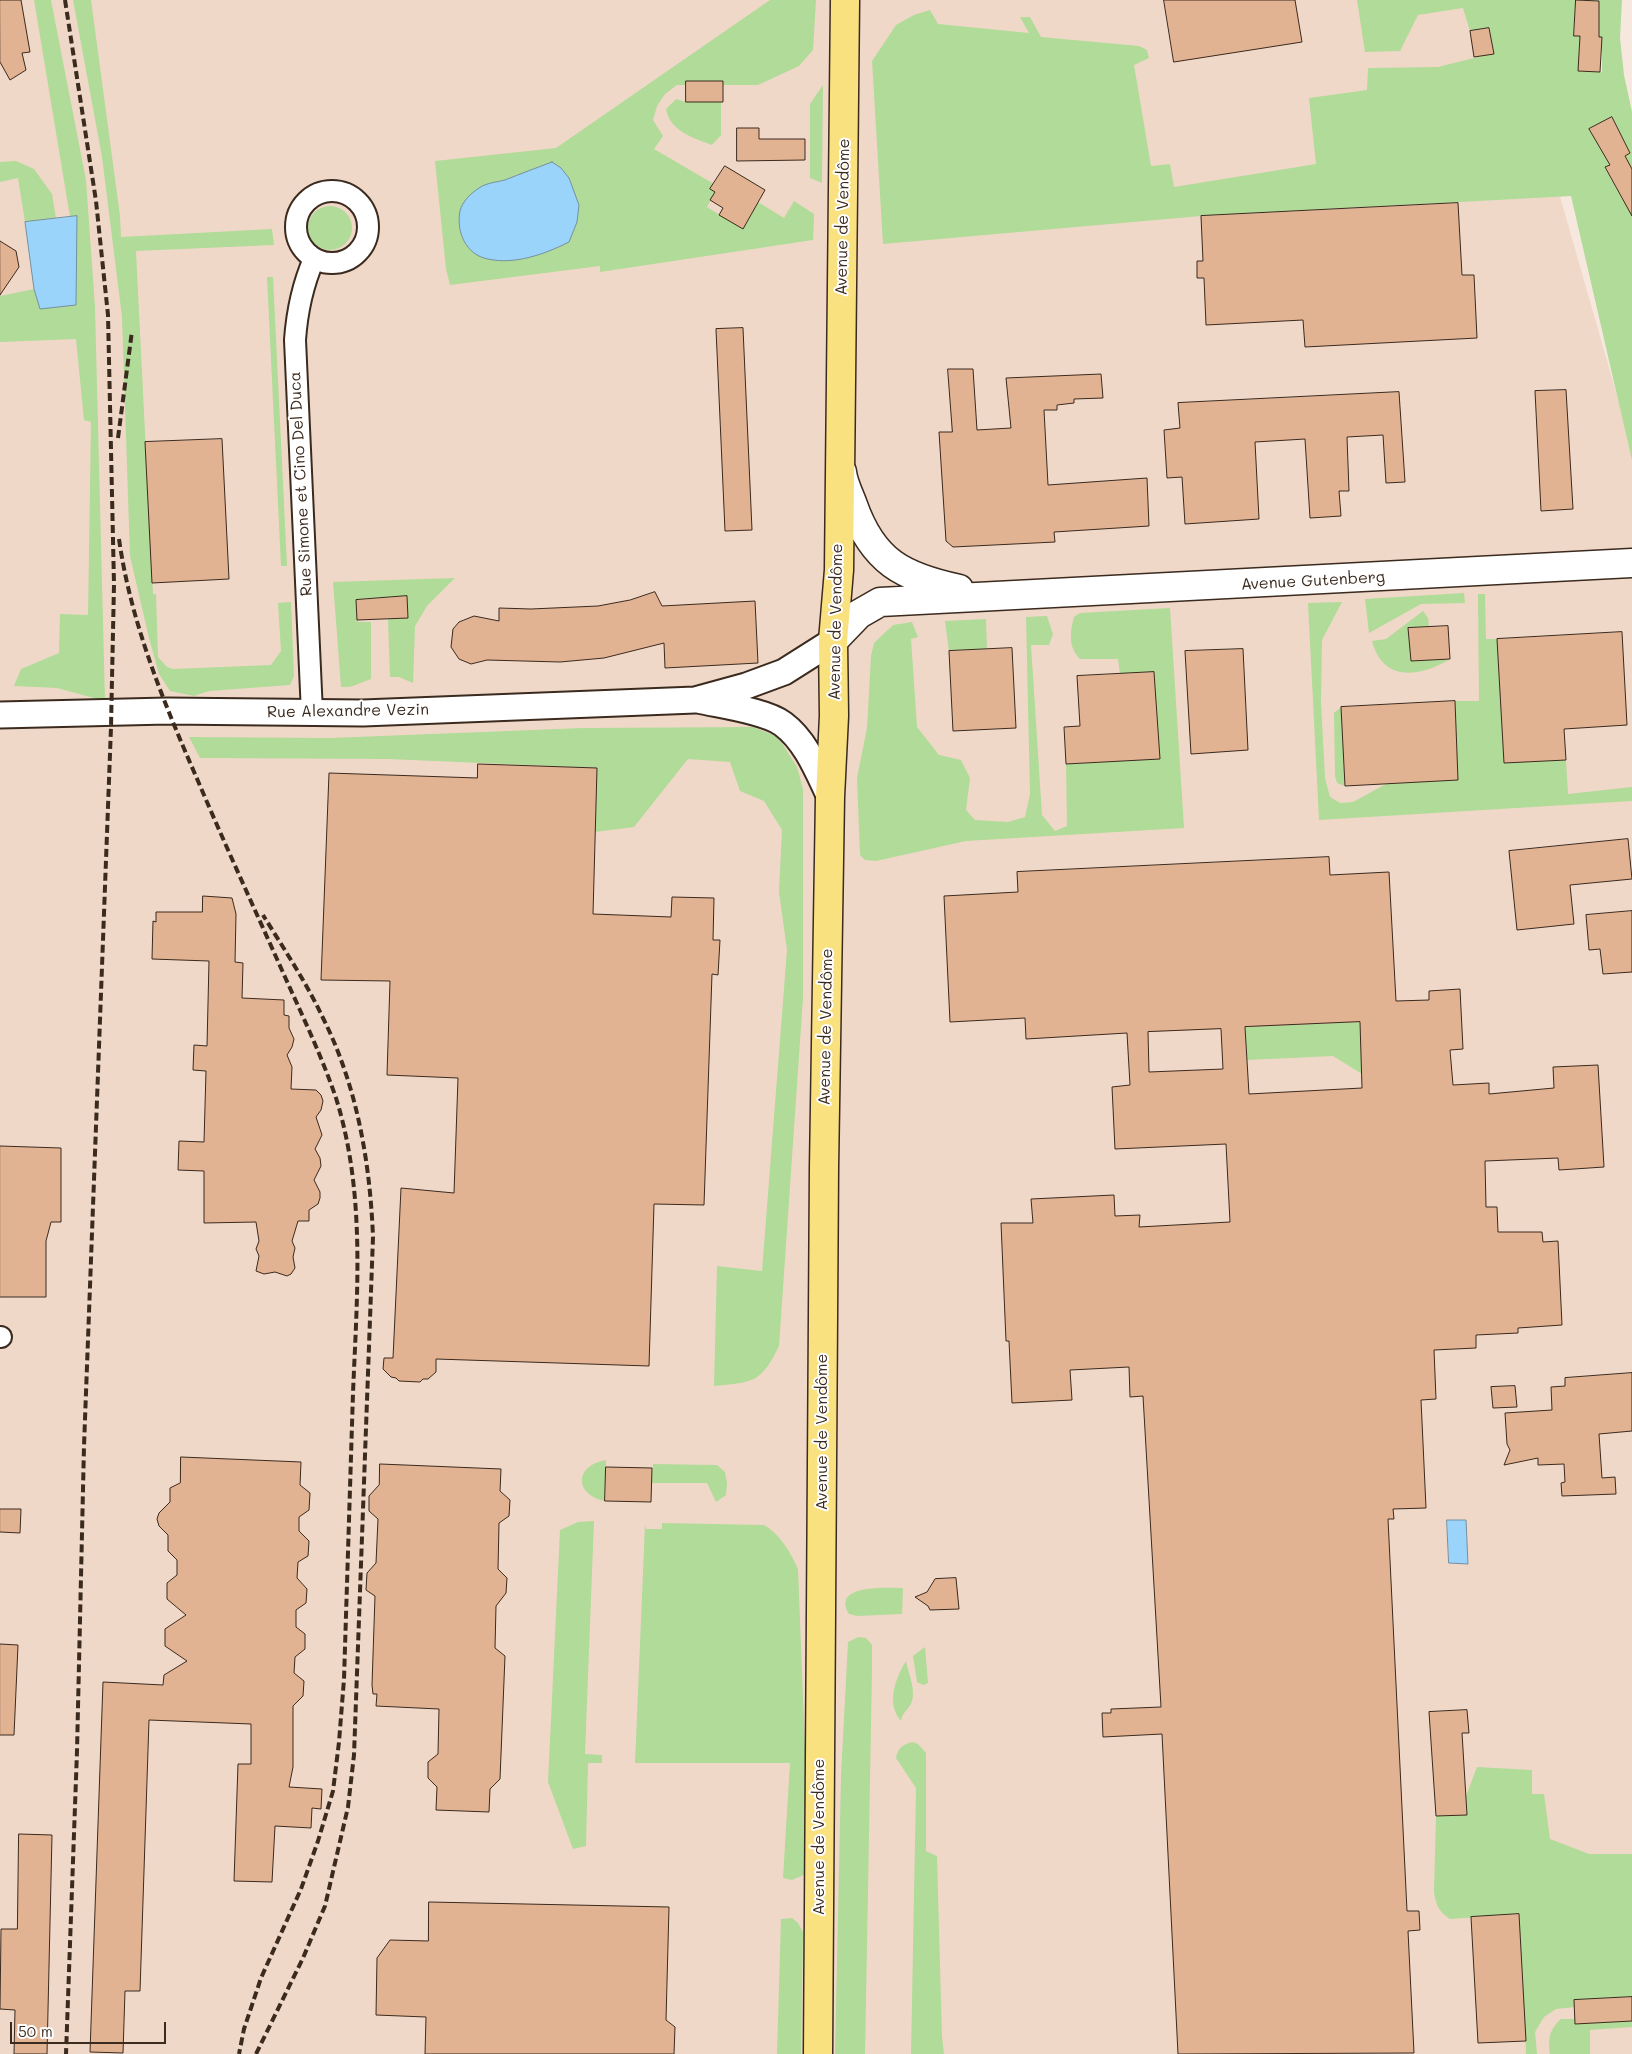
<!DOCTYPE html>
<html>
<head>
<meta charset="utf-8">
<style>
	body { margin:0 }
	#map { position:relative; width:1632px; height:2054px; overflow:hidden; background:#f6e8df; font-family:Mali,sans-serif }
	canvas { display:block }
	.scale { position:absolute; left:10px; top:2022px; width:156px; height:22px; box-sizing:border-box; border:2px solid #3b2a1e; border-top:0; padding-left:6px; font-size:15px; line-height:18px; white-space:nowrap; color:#3b2a1e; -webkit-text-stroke:4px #fff; paint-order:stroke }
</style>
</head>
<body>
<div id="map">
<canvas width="1632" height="2054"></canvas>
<div class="scale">50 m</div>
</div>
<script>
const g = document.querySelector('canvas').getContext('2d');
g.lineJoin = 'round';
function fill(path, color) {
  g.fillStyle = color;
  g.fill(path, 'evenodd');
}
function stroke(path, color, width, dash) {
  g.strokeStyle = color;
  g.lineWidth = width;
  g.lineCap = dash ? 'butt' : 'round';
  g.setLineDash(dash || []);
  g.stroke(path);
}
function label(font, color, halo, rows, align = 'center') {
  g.font = font + ' Mali,sans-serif';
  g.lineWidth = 4;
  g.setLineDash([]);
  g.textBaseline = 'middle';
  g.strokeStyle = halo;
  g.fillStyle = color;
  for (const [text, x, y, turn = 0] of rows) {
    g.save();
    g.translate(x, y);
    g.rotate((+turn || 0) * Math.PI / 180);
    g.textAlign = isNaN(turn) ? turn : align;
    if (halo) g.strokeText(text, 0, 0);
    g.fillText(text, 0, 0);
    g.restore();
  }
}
const built = new Path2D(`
	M 0,0 L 1501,0 L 1535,109 L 1632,448 L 1632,2054 L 0,2054 Z`);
const green = new Path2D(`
	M 34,0 L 51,0 L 86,180 L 95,307 L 105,701 L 57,688 L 14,686 L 21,669 L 59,653 L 60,614 L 88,615 L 91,422 L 84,420 L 76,339 L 0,342 L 0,296 L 34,289 L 40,309 L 76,216 L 70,217 Z
	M 73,0 L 91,0 L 120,216 L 121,237 L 272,229 L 274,245 L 136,251 L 153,594 L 156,594 L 158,657 L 167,667 L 173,669 L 271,665 L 281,651 L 278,603 L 291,602 L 294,676 L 290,685 L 209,691 L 194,696 L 170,691 L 159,674 L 149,638 L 130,556 L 122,317 L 102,157 Z
	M 770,0 L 816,0 L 813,50 L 799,66 L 758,85 L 677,85 L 665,94 L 657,106 L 653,120 L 663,136 L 654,149 L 714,184 L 710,189 L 715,192 L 707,207 L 742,229 L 758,202 L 784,218 L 794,201 L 814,214 L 813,240 L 600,272 L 600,266 L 450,285 L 446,269 L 435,161 L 556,148 Z
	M 1357,0 L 1622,0 L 1620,38 L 1624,75 L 1632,112 L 1632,169 L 1625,156 L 1630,153 L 1612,117 L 1590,129 L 1610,165 L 1605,168 L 1624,202 L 1632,198 L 1632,460 L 1571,196 L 1201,216 L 883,244 L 872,61 L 896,25 L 914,15 L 930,10 L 938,24 L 1029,33 L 1020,17 L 1030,17 L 1041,37 L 1139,46 L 1147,50 L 1149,58 L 1134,65 L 1151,166 L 1170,164 L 1174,187 L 1316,164 L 1309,98 L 1367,90 L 1368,68 L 1438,67 L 1494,53 L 1489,28 L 1470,31 L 1463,8 L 1418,15 L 1400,51 L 1365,52 ZM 1576,0 L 1599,1 L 1596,37 L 1602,37 L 1602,72 L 1579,71 L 1580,36 L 1574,35 Z
	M 823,85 L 822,183 L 810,178 L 810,104 Z
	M 676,99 L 686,102 L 721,100 L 721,135 L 712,145 C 693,138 670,131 666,109 Z
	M 16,161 L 34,169 L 52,194 L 56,218 L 25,222 L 18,178 L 0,182 L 0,162 Z
	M308 228a22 22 0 1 1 44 0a22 22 0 1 1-44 0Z
	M 267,277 L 273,277 L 287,566 L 281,566 Z
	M 455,578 L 427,606 L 415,626 L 413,683 L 399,677 L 390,677 L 388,619 L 408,617 L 407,597 L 356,600 L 358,622 L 371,622 L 371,679 L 350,687 L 341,687 L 333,582 Z
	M 1464,593 L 1465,603 L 1421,604 L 1369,633 L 1365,599 Z
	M 1478,594 L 1485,594 L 1486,639 L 1497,639 L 1504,763 L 1566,760 L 1568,794 L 1632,787 L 1632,801 L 1319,820 L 1308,603 L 1342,602 L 1322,640 L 1321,702 L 1325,778 L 1330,797 L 1340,803 L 1353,802 L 1386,784 L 1458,780 L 1455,701 L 1479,701 Z
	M 1170,608 L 1184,828 L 966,841 L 876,861 L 865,860 L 860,855 L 857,778 L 867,728 L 871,656 L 874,643 L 893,625 L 912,622 L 918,637 L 911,639 L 917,727 L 939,755 L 961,760 L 970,778 L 966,810 L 975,820 L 1008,822 L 1025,817 L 1030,794 L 1026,617 L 1047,616 L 1053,634 L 1049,645 L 1031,645 L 1042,815 L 1055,831 L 1067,826 L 1066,764 L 1160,759 L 1154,672 L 1120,674 L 1118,659 L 1080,659 C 1068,647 1070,632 1074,617 L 1080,613 Z
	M 1423,611 L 1428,618 L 1429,627 L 1409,628 L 1411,660 L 1450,659 C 1420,677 1383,683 1372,641 L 1386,639 Z
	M 986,619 L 987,649 L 949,651 L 945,621 Z
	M 1341,707 L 1345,786 L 1337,783 L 1335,776 L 1334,713 Z
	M 753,727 L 778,737 L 797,767 L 803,789 L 803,998 L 779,1346 C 761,1383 754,1382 714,1386 L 717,1266 L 762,1271 L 787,950 L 779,892 L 782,830 L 764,801 L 740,791 L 730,762 L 688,759 L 634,827 L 595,832 L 597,768 L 388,759 L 200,758 L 189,737 L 331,738 L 583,728 Z
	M 1360,1022 L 1362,1074 L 1333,1056 L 1247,1060 L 1245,1027 Z
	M 606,1460 L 605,1501 C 576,1496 572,1466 606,1460 Z
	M 653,1464 L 717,1465 L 725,1472 L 727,1483 L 726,1495 L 716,1502 L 707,1483 L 651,1483 Z
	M 594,1521 L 585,1754 L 602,1755 L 602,1763 L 588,1763 L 586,1846 L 573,1849 L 548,1782 L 560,1530 L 578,1522 Z
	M 662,1523 L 764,1525 C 780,1534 791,1553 798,1569 L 806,1774 L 806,1874 L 792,1880 L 783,1878 L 790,1763 L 635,1763 L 645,1524 L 646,1529 L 662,1529 Z
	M 903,1588 L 902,1614 L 857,1616 L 849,1614 C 831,1584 887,1588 903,1588 Z
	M 858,1637 L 866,1638 L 872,1645 L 872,1671 L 865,2054 L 835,2054 L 841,1776 L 848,1642 Z
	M 925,1647 L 928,1683 L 923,1685 L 917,1682 L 913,1656 Z
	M 906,1661 C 908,1672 916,1690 912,1701 C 910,1709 902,1712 901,1721 C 886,1704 895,1679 906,1661 Z
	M 913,1742 L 918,1744 L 926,1753 L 926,1851 L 937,1856 L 942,2037 L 944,2054 L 911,2054 L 916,1788 L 896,1758 C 898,1748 903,1744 913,1742 Z
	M 1477,1767 L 1532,1770 L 1532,1794 L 1544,1794 L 1550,1839 L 1589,1854 L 1632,1854 L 1632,1997 L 1575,2000 L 1575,2007 L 1556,2009 L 1544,2017 L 1535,2032 L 1537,2054 L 1526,2054 L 1519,1914 L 1450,1919 C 1439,1912 1436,1905 1434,1892 L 1436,1816 L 1467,1815 L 1466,1796 Z
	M 792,1918 L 798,1923 L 803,1932 L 801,2054 L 777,2054 L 781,1919 Z
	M 1561,2019 L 1575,2019 L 1576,2024 L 1632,2021 L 1632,2027 L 1590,2030 L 1590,2054 L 1550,2054 C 1548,2039 1549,2030 1561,2019 Z`);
const water = new Path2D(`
	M 552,162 L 561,168 L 569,178 L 579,205 L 577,222 L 569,242 C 545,254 515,265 488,259 C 466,255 456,232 460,211 C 462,202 471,193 479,188 C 486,183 497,182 505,180 C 520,174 536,168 552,162 Z
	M 77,216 L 76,305 L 40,309 L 34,289 L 25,222 Z
	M 1447,1520 L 1466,1520 L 1468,1564 L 1449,1563 Z`);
const building = new Path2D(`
	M 0,0 L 21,0 L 30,52 L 22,53 L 26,70 L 10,80 L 0,62 Z
	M 1164,0 L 1295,0 L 1302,42 L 1174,62 Z
	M 1576,0 L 1599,1 L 1599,37 L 1602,37 L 1600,72 L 1578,71 L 1580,36 L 1574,36 Z
	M 1489,28 L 1494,54 L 1474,57 L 1470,31 Z
	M 686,81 L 723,81 L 723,102 L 686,102 Z
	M 1612,117 L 1630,153 L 1625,156 L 1632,169 L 1632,216 L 1605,167 L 1610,165 L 1589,129 Z
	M 737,128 L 759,128 L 759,139 L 805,139 L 805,160 L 737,161 Z
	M 725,166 L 765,190 L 743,229 L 719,215 L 723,208 L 710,200 L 715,192 L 710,189 Z
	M 1458,203 L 1462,275 L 1474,275 L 1477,338 L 1305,347 L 1303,320 L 1206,325 L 1204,278 L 1197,278 L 1197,261 L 1203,261 L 1201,216 Z
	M 0,241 L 16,251 L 19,267 L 0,295 Z
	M 743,328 L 752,530 L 725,531 L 716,329 Z
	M 948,369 L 973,369 L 977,430 L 1011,428 L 1006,378 L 1101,374 L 1103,398 L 1074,399 L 1074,403 L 1057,405 L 1057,410 L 1044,410 L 1048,485 L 1147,478 L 1149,526 L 1054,532 L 1055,542 L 953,547 L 946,541 L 939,432 L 952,432 Z
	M 1566,390 L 1573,509 L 1541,511 L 1535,391 Z
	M 1399,392 L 1405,482 L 1386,483 L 1383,435 L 1347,437 L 1349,491 L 1339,491 L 1341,516 L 1310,518 L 1305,439 L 1255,442 L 1259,519 L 1185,524 L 1182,477 L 1167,478 L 1164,430 L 1180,428 L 1178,403 Z
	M 222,439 L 229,579 L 152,583 L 145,442 Z
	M 655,592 L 662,606 L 755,601 L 758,663 L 665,668 L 664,643 L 604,658 L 560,662 L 487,660 L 471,664 L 459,659 L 451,647 L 453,629 L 459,622 L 474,616 L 499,621 L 499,608 L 531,609 L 598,606 L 630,600 Z
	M 407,596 L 408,618 L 357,620 L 356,600 Z
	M 1448,626 L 1450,659 L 1411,661 L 1408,628 Z
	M 1622,632 L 1627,725 L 1564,729 L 1566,760 L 1504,763 L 1497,639 Z
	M 1012,648 L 1016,728 L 953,731 L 949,651 Z
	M 1243,649 L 1248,750 L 1191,754 L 1185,651 Z
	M 1154,672 L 1160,759 L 1066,764 L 1064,727 L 1080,726 L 1077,676 Z
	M 1455,701 L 1458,780 L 1345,786 L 1341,707 Z
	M 478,764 L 597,768 L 593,914 L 671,917 L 672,897 L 714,898 L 713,940 L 720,940 L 718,975 L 712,974 L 704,1205 L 654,1204 L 649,1366 L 436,1359 L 436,1372 L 428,1379 L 423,1379 L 420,1382 L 399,1381 L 396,1378 L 391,1377 L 383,1369 L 384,1358 L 393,1358 L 401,1188 L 454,1193 L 458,1078 L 387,1075 L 390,981 L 321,980 L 329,773 L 477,778 Z
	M 1628,839 L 1632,879 L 1570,885 L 1574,924 L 1517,930 L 1509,851 Z
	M 1329,857 L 1330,875 L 1389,872 L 1396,1001 L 1429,1000 L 1429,991 L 1460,989 L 1463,1049 L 1450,1050 L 1453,1085 L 1489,1083 L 1489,1094 L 1554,1088 L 1553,1067 L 1598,1065 L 1604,1167 L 1559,1170 L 1558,1158 L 1485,1161 L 1486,1207 L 1497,1207 L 1498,1232 L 1542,1232 L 1543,1242 L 1558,1241 L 1562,1325 L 1518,1328 L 1518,1333 L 1476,1335 L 1476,1348 L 1434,1350 L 1436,1399 L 1421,1400 L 1426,1508 L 1393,1509 L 1394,1519 L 1388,1519 L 1407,1911 L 1419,1911 L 1420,1930 L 1408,1931 L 1414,2053 L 1178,2054 L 1162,1734 L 1103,1737 L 1102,1713 L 1111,1713 L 1111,1709 L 1161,1707 L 1143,1396 L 1130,1397 L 1129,1367 L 1070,1370 L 1072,1400 L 1012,1403 L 1009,1341 L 1006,1341 L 1001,1223 L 1033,1223 L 1031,1199 L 1114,1195 L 1115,1216 L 1140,1215 L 1139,1227 L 1230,1222 L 1226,1144 L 1115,1149 L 1112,1087 L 1130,1085 L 1127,1033 L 1026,1039 L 1025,1018 L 950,1022 L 944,896 L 1018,892 L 1017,872 ZM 1360,1022 L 1362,1088 L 1249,1094 L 1245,1027 ZM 1221,1029 L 1223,1069 L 1149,1072 L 1148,1032 Z
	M 203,896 L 232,898 L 236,914 L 235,962 L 243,963 L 242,998 L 284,1000 L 284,1015 L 289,1016 L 289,1028 L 294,1039 L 292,1047 L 287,1055 L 292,1067 L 291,1089 L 316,1090 L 321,1095 L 323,1101 L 321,1110 L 316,1117 L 322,1135 L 315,1149 L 320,1158 L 321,1166 L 314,1180 L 320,1192 L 320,1198 L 318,1204 L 309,1210 L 309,1221 L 298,1221 L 292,1241 L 295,1248 L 293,1257 L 295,1268 L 291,1274 L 287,1276 L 275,1272 L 264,1274 L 256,1271 L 259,1256 L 256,1249 L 259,1241 L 256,1222 L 204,1223 L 204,1171 L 178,1170 L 179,1141 L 204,1142 L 206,1071 L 193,1070 L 194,1045 L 207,1046 L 209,961 L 152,959 L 153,921 L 156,922 L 156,912 L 202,912 Z
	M 1632,911 L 1632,972 L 1603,974 L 1600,949 L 1589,950 L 1586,915 Z
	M 0,1146 L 61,1148 L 61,1222 L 51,1222 L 46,1241 L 46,1297 L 0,1297 Z
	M 1632,1373 L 1632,1431 L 1599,1434 L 1602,1478 L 1615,1477 L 1616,1494 L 1562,1496 L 1561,1483 L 1565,1482 L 1564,1464 L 1538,1465 L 1538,1458 L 1504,1465 L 1510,1450 L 1507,1444 L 1505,1413 L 1552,1410 L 1551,1387 L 1565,1386 L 1565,1378 Z
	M 1515,1386 L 1517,1407 L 1493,1408 L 1491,1387 Z
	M 181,1457 L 301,1462 L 300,1485 L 310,1493 L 309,1510 L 299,1517 L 299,1531 L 309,1541 L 308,1556 L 298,1562 L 297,1578 L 307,1589 L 306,1603 L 296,1610 L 296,1627 L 305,1634 L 305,1649 L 295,1657 L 294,1673 L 304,1681 L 303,1696 L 293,1706 L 293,1767 L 289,1787 L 322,1789 L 321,1809 L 312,1808 L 311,1828 L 275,1826 L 272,1882 L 234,1881 L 238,1764 L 251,1764 L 251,1724 L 149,1720 L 140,1991 L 125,1991 L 123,2053 L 90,2052 L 103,1682 L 163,1685 L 164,1675 L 187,1661 L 165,1646 L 165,1629 L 186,1615 L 167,1599 L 167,1583 L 177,1575 L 177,1560 L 168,1551 L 168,1535 L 159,1526 L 157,1519 L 159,1513 L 170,1502 L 170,1488 L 180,1483 Z
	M 380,1464 L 501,1469 L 500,1491 L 510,1500 L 509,1516 L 499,1523 L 498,1569 L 507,1578 L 506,1593 L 496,1606 L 495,1648 L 505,1656 L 500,1779 L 490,1789 L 489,1812 L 436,1810 L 437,1787 L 428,1778 L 428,1762 L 438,1754 L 439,1709 L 376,1706 L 377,1694 L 373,1694 L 372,1685 L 375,1596 L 366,1590 L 367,1573 L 376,1563 L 378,1519 L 369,1511 L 369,1496 L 379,1485 Z
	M 606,1467 L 652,1468 L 651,1502 L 605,1501 Z
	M 0,1509 L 21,1509 L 20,1533 L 0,1532 Z
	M 956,1578 L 959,1609 L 930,1610 L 928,1606 L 915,1597 L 927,1592 L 935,1579 Z
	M 0,1644 L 18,1645 L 14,1735 L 0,1735 Z
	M 1467,1710 L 1469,1733 L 1462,1733 L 1467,1815 L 1436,1816 L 1429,1712 Z
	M 19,1834 L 52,1835 L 47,2054 L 14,2054 L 15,2010 L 0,2009 L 1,1929 L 17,1929 Z
	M 429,1902 L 669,1907 L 666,2020 L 675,2027 L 674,2054 L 425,2054 L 426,2017 L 376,2015 L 377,1958 L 390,1940 L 428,1941 Z
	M 1519,1914 L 1526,2041 L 1478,2043 L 1471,1917 Z
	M 1632,1997 L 1632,2021 L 1575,2024 L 1574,2000 Z`);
const minor = new Path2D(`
	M296 227a36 36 0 1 1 72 0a36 36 0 1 1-72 0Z
	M 312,713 L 295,340 C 297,312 303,284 314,259
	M 0,1337 L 1,1337`);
const tertiary = new Path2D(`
	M 698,700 C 719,705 766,711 783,724 C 806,741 818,772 830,797
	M 0,715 L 167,711 L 363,713 L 695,700 L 746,686 L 784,672 L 833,641`);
const secondary = new Path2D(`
	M 842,472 C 843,483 849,494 853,505 C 873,562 903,577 959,589
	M 833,641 L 859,614 L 880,602 L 1632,563`);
const primary = new Path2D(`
	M 818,2054 L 824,1168 L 830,797 L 834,716 L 833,641 L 839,570 L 845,0`);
const rail = new Path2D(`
	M 65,0 L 96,201 L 108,315 L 114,584 L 111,727 L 84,1446 L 77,1751 L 66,2054
	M 118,438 L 132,331
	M 119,539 C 131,624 164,703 198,781 C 226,847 256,912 285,977 C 303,1017 322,1057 336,1098 C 366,1194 357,1294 353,1393 C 350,1488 347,1584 344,1679 L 339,1742 L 333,1791 L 318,1841 L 301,1889 L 261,1978 L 244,2029 L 239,2054
	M 256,2054 L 303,1958 L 325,1906 L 348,1807 L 354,1755 L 373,1237 C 370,1162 357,1086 323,1018 C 306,982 284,949 263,915`);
const streetNames = [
	["Avenue de Vendôme",843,217,-89],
	["Rue Simone et Cino Del Duca",301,484,-93],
	["Avenue Gutenberg",1313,581,-3],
	["Avenue de Vendôme",836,622,-89],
	["Rue Alexandre Vezin",348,711,-1],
	["Avenue de Vendôme",826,1027,-89],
	["Avenue de Vendôme",822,1432,-90],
	["Avenue de Vendôme",819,1837,-90]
];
fill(built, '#f0d8c8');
fill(green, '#b1db98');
fill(water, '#9bd4fa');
stroke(water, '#7590a2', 1);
fill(building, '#e2b393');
stroke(building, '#3b2a1e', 1);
stroke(minor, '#3b2a1e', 24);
stroke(tertiary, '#3b2a1e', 29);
stroke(secondary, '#3b2a1e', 31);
stroke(primary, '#3b2a1e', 31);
stroke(minor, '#fff', 20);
stroke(tertiary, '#fff', 25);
stroke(secondary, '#fff', 28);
stroke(primary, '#fae180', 28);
stroke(rail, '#3b2a1e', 4, [8, 4]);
label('16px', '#3b2a1e', '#fff', streetNames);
</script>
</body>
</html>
